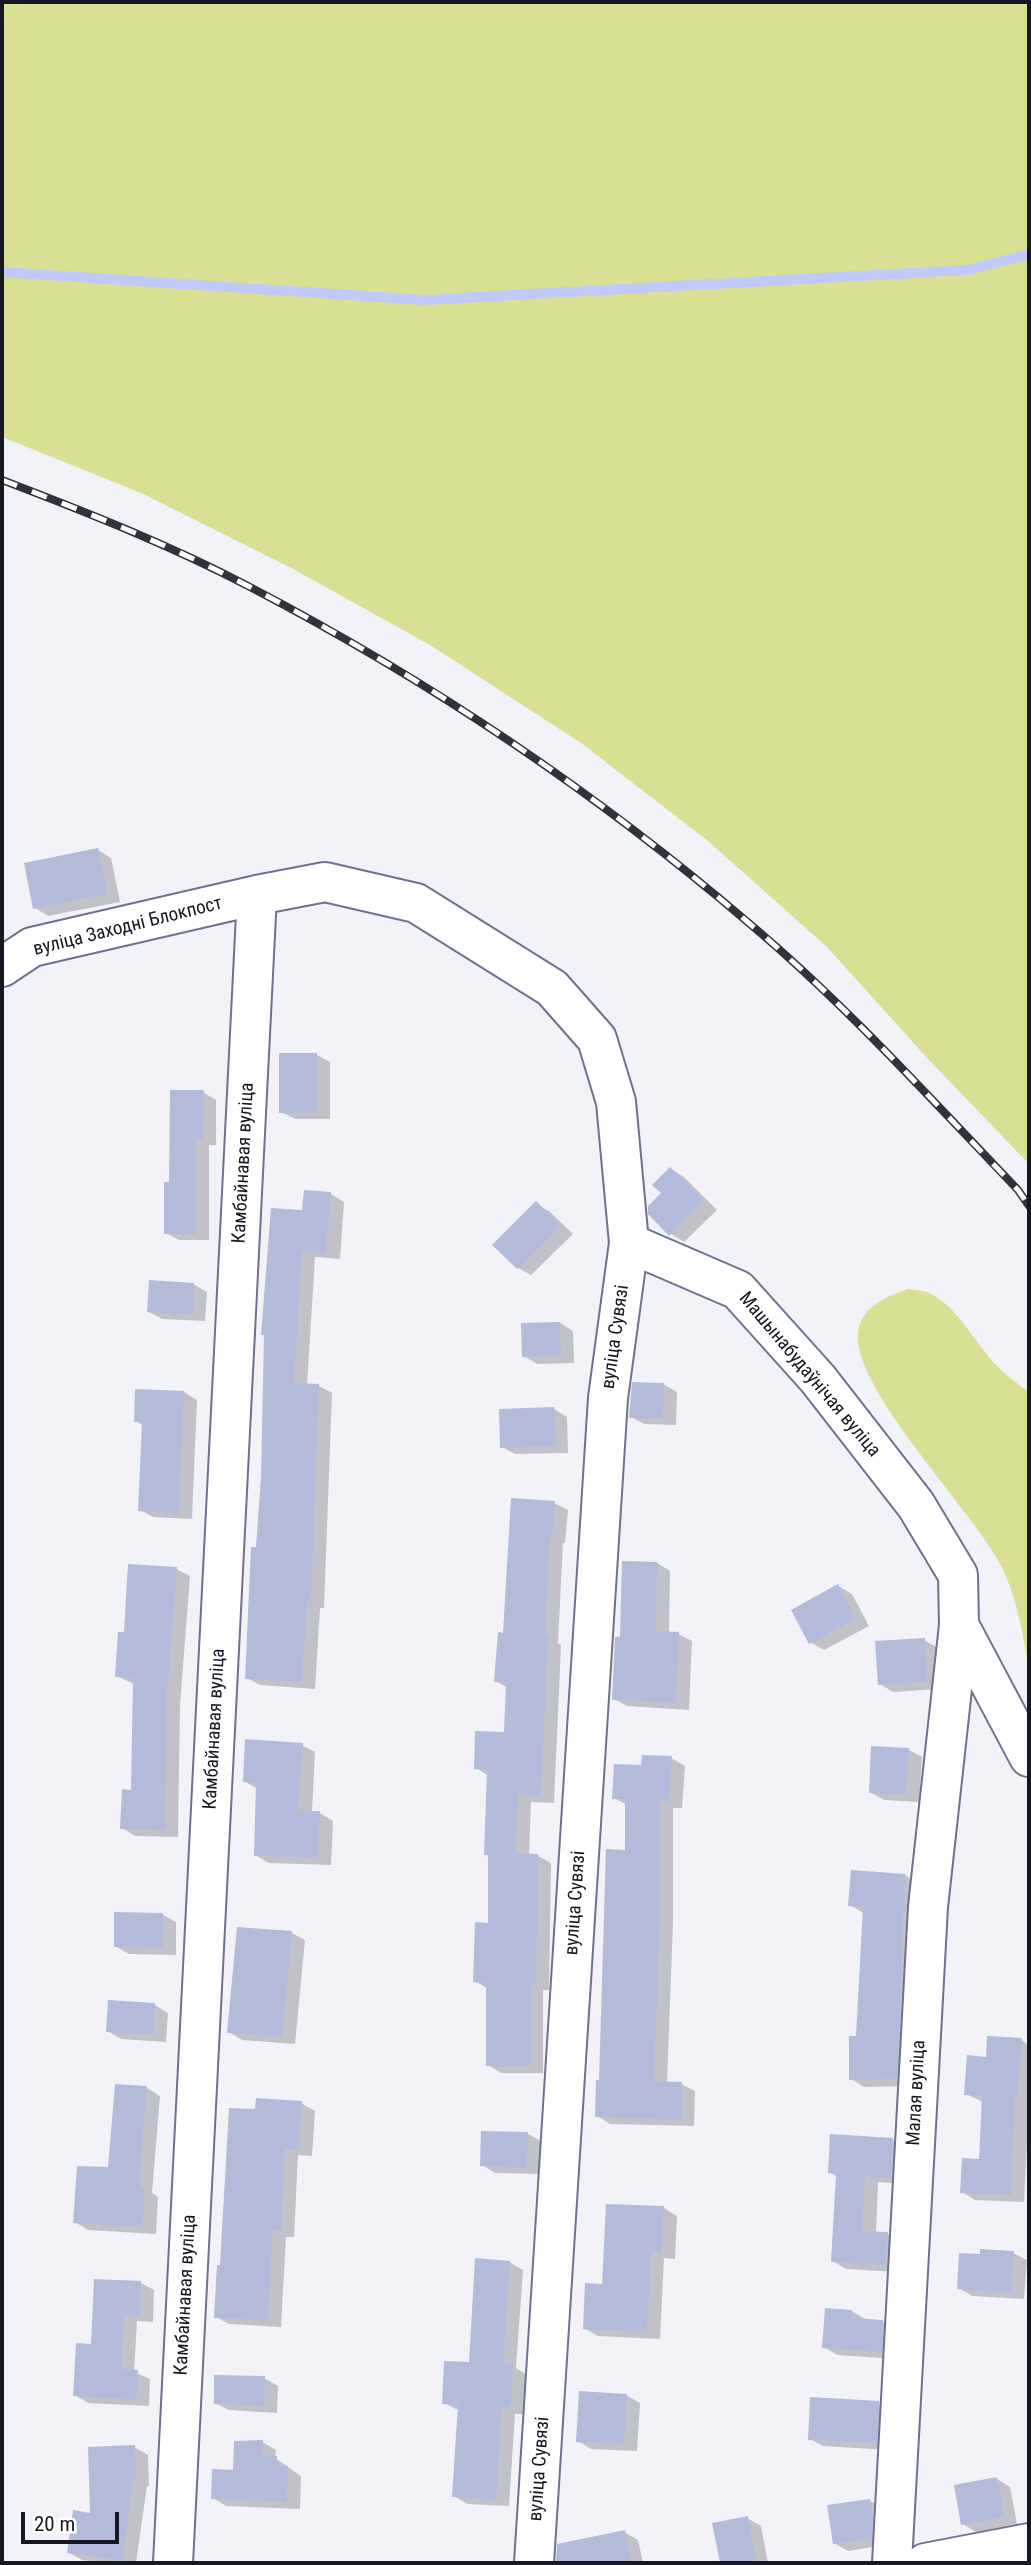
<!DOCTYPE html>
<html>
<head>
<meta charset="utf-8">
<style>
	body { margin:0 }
	#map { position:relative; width:1031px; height:2565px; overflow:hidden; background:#f1f3f9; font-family:"Roboto Condensed",sans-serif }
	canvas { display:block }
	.frame { position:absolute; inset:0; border:4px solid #151722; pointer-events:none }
	.scale { position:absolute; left:21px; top:2512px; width:98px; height:32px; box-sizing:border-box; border:4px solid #151722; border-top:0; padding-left:9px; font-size:21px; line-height:24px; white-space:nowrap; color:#151722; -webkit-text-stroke:5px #fff; paint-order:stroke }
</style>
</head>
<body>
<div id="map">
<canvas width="1031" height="2565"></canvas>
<div class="frame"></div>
<div class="scale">20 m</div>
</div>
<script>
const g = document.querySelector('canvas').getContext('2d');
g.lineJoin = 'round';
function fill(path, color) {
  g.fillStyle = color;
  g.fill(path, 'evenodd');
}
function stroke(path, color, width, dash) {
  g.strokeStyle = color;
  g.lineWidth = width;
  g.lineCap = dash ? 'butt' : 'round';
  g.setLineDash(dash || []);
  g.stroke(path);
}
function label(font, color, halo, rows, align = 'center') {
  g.font = font + ' "Roboto Condensed",sans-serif';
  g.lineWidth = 5;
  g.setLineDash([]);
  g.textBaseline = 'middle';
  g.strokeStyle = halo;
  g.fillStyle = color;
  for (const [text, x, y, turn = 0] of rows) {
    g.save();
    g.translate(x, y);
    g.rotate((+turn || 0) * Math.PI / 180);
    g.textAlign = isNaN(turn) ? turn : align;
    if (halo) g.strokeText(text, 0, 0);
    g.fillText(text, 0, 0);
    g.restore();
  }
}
const green = new Path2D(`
	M 2,2 L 1029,2 L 1029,1164 L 928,1059 L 827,947 L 708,841 L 581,743 L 430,645 L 295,570 L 141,493 L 2,437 Z
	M 908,1289 C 914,1290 923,1290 929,1293 C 952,1303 970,1333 985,1352 C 997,1368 1013,1381 1029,1392 L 1029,1669 C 1022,1632 1017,1595 999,1562 C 971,1509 851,1387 858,1332 C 861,1307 887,1296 908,1289 Z`);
const shadow = new Path2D(`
	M 98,850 L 111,858 L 120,902 L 48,916 L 35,908 Z
	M 317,1055 L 330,1062 L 330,1119 L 295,1119 L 281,1112 Z
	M 203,1092 L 216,1100 L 216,1145 L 209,1145 L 209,1240 L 179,1240 L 166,1233 L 170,1184 Z
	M 671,1169 L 684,1177 L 717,1210 L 684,1242 L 671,1234 L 663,1193 Z
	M 305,1192 L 331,1194 L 344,1202 L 340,1259 L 315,1257 L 307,1385 L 319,1386 L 332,1393 L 324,1608 L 320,1608 L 315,1689 L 260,1685 L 247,1678 L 257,1549 Z
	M 536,1204 L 549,1211 L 573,1234 L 531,1275 L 518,1268 Z
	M 193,1284 L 207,1292 L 205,1321 L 162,1319 L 149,1312 Z
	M 560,1323 L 573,1331 L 574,1363 L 537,1364 L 524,1356 Z
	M 663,1384 L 677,1392 L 676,1425 L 644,1424 L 631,1417 Z
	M 184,1392 L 197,1400 L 192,1519 L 153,1517 L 140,1510 L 143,1426 L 136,1421 Z
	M 554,1409 L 567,1417 L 568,1453 L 515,1454 L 502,1447 Z
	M 554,1503 L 568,1510 L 565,1543 L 563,1543 L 558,1643 L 561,1645 L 554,1803 L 531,1802 L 529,1855 L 538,1856 L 551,1863 L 549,1990 L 543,1990 L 543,2073 L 501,2073 L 488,2065 L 488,1989 L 475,1981 L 490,1924 L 490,1857 L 486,1854 L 489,1776 L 476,1768 L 505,1734 L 508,1688 L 496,1681 L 505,1634 Z
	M 624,1563 L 657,1563 L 670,1571 L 669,1633 L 678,1634 L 692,1641 L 689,1710 L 627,1706 L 614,1699 L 622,1639 Z
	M 176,1569 L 190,1576 L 180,1705 L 178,1837 L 135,1836 L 122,1828 L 133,1791 L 134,1684 L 117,1676 L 125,1634 Z
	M 838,1586 L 852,1594 L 869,1626 L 824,1650 L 810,1642 Z
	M 924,1640 L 938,1648 L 940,1689 L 893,1692 L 880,1684 Z
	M 302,1745 L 315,1752 L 312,1813 L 320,1813 L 333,1821 L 331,1865 L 269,1863 L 255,1855 L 258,1789 L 244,1781 Z
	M 909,1750 L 922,1757 L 919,1802 L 884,1800 L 870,1792 Z
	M 671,1758 L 685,1766 L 682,1808 L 673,1808 L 673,1922 L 667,2083 L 681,2084 L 695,2091 L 694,2126 L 610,2124 L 597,2116 L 627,1851 L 627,1805 L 614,1798 L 643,1767 Z
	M 905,1875 L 918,1883 L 910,2086 L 864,2087 L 851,2079 L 858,2037 L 865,1914 L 850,1905 Z
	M 163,1915 L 176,1922 L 176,1955 L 129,1954 L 115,1946 Z
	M 239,1929 L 292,1933 L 305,1940 L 295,2044 L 242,2040 L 229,2032 Z
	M 155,2005 L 168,2013 L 166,2042 L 121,2039 L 108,2031 Z
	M 1021,2040 L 1029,2045 L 1029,2105 L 1024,2202 L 975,2200 L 962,2192 L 981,2161 L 983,2102 L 966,2094 L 987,2059 Z
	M 147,2088 L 160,2096 L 152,2193 L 158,2197 L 156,2234 L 88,2230 L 75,2222 L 109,2169 Z
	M 301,2103 L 315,2111 L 312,2156 L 298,2155 L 294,2237 L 286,2237 L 281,2327 L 229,2324 L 216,2317 L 222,2267 L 257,2111 Z
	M 528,2134 L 541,2141 L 540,2174 L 495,2173 L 482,2165 Z
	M 893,2140 L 906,2148 L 904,2184 L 878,2182 L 876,2233 L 888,2234 L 901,2241 L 899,2272 L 846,2269 L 833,2261 L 838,2177 L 829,2172 Z
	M 664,2208 L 677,2216 L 675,2259 L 664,2258 L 660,2339 L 598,2336 L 584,2328 L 603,2286 Z
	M 1013,2253 L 1027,2260 L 1024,2299 L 972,2296 L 959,2288 Z
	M 509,2262 L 523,2270 L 516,2368 L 526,2374 L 524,2414 L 515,2414 L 509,2506 L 467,2504 L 454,2496 L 460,2411 L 444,2403 L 470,2364 Z
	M 95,2281 L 141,2283 L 154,2290 L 153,2322 L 137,2321 L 134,2372 L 150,2379 L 149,2406 L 88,2403 L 75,2395 L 92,2346 Z
	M 852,2311 L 865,2319 L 883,2322 L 896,2330 L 895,2359 L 837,2355 L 824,2347 Z
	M 264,2378 L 278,2386 L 277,2413 L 229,2410 L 215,2403 Z
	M 626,2395 L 640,2403 L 637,2451 L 591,2449 L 578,2441 Z
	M 878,2403 L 892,2411 L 890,2450 L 823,2446 L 810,2439 Z
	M 262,2442 L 276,2450 L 275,2458 L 301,2476 L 300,2509 L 226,2506 L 213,2498 Z
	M 134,2447 L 148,2455 L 149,2486 L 147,2486 L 136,2563 L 108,2563 L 82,2560 L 68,2552 Z
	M 997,2479 L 1010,2487 L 1017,2524 L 976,2532 L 963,2524 Z
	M 870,2501 L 883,2508 L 884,2545 L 848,2551 L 834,2543 Z
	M 747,2518 L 761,2526 L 768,2563 L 722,2563 L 715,2524 Z
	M 624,2532 L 638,2540 L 643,2563 L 576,2563 L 572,2543 Z`);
const stream = new Path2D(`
	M 2,272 L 424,300 L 967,270 L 1029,254`);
const building = new Path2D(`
	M 98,848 L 107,894 L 33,909 L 24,863 Z
	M 279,1053 L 317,1053 L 317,1112 L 279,1113 Z
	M 170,1090 L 204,1090 L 203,1139 L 196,1139 L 196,1234 L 164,1234 L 164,1182 L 169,1182 Z
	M 670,1167 L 704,1201 L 669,1236 L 648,1214 L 648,1206 L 661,1193 L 652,1185 Z
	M 304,1190 L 331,1192 L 326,1252 L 302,1251 L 294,1383 L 319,1384 L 311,1601 L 307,1601 L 302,1682 L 245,1679 L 251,1547 L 256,1547 L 261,1477 L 264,1335 L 261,1335 L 271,1208 L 302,1210 Z
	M 536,1201 L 560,1226 L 517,1269 L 492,1245 Z
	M 149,1280 L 194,1283 L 193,1315 L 147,1312 Z
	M 560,1322 L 561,1356 L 522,1357 L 521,1323 Z
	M 632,1382 L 664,1383 L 663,1418 L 629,1418 Z
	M 135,1389 L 184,1391 L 179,1513 L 138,1511 L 142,1422 L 134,1422 Z
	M 554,1407 L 556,1446 L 500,1448 L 499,1409 Z
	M 511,1498 L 555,1501 L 552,1536 L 550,1536 L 545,1635 L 548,1635 L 541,1796 L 518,1795 L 516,1853 L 538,1854 L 536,1984 L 531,1984 L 531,2066 L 486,2066 L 486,1983 L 473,1982 L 475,1922 L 488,1923 L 488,1855 L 484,1855 L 487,1770 L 474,1769 L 475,1731 L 504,1732 L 506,1683 L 494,1682 L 498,1632 L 503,1633 Z
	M 622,1561 L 657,1562 L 656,1631 L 679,1632 L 676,1703 L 612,1700 L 615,1637 L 620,1637 Z
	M 128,1564 L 177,1567 L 167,1696 L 165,1830 L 120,1829 L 122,1789 L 131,1790 L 133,1678 L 115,1677 L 118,1632 L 124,1632 Z
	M 838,1584 L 856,1619 L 809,1644 L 791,1610 Z
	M 925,1638 L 927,1682 L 878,1685 L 875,1641 Z
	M 245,1739 L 303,1743 L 298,1811 L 320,1811 L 318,1858 L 254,1856 L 256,1783 L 243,1782 Z
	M 871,1746 L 909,1748 L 906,1795 L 869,1793 Z
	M 642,1755 L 672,1756 L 669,1802 L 660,1801 L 660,1913 L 654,2081 L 682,2082 L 681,2120 L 595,2117 L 596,2080 L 599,2080 L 606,1849 L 625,1850 L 625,1799 L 612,1799 L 614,1764 L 641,1765 Z
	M 851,1870 L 905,1874 L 897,2079 L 849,2080 L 849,2036 L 856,2036 L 863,1907 L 848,1906 Z
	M 114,1912 L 163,1913 L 163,1948 L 114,1947 Z
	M 237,1927 L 292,1931 L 282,2037 L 227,2033 Z
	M 108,2000 L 155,2003 L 153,2035 L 106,2032 Z
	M 987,2036 L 1022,2038 L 1017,2098 L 1015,2098 L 1011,2195 L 960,2193 L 962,2158 L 979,2159 L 982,2096 L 964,2095 L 967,2055 L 986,2057 Z
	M 115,2084 L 147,2086 L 139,2187 L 145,2188 L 143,2227 L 73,2223 L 77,2166 L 108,2167 Z
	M 256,2098 L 302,2101 L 299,2150 L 285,2149 L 281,2231 L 273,2230 L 268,2320 L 214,2318 L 217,2265 L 220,2265 L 229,2108 L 255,2109 Z
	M 481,2131 L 528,2132 L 527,2168 L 480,2166 Z
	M 830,2134 L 893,2138 L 891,2178 L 865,2176 L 862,2231 L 888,2232 L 886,2265 L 831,2262 L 836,2174 L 828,2173 Z
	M 606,2204 L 664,2206 L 662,2252 L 651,2252 L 647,2332 L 583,2329 L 585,2283 L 602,2284 Z
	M 980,2249 L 1014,2251 L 1011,2293 L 957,2289 L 959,2253 L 980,2254 Z
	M 475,2258 L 510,2261 L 503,2364 L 513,2364 L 511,2407 L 502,2407 L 496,2500 L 452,2497 L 458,2405 L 442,2404 L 444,2361 L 469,2362 Z
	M 94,2279 L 141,2281 L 140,2315 L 124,2315 L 121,2369 L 138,2370 L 136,2400 L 73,2396 L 76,2343 L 91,2344 Z
	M 825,2308 L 852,2310 L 852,2318 L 883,2320 L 882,2352 L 822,2348 Z
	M 214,2375 L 265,2376 L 264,2406 L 214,2404 Z
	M 579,2391 L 627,2394 L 624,2444 L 576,2442 Z
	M 810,2397 L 879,2401 L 877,2443 L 808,2440 Z
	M 263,2440 L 262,2456 L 277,2456 L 277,2466 L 288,2466 L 287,2502 L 211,2499 L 212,2469 L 233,2470 L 234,2441 Z
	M 135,2445 L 136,2479 L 133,2480 L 123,2561 L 67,2553 L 73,2510 L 90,2513 L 88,2447 Z
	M 997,2477 L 1004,2517 L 961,2525 L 954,2485 Z
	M 870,2499 L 873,2515 L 871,2539 L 833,2544 L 827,2505 Z
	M 748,2516 L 757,2563 L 720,2563 L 712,2523 Z
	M 625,2530 L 632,2563 L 556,2563 L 557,2544 Z`);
const minor = new Path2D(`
	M 2,967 L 32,947 L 257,895 L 325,882 L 416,903 L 552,988 L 597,1039 L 616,1102 L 629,1243 L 738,1290 L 818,1379 L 916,1505 L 958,1575 L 959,1625 L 1029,1757
	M 173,2563 L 257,895
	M 534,2563 L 608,1398 L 629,1243
	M 892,2563 L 928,1907 L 959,1625
	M 925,2563 L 1029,2543`);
const rail = new Path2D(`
	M 2,480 C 86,512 170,545 250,587 C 430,681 596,792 750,924 C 846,1005 931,1099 1018,1190 L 1029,1206`);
const streetNames = [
	["вуліца Заходні Блокпост",128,927,-14],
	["Камбайнавая вуліца",244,1163,-87],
	["вуліца Сувязі",616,1337,-82],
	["Машынабудаўнічая вуліца",809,1375,50],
	["Камбайнавая вуліца",215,1729,-87],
	["вуліца Сувязі",576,1903,-86],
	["Малая вуліца",917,2093,-87],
	["Камбайнавая вуліца",186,2295,-87],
	["вуліца Сувязі",540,2469,-86]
];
fill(green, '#dae093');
fill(shadow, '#0003');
stroke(stream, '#c0c9f9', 10);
fill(building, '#b4bad9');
stroke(minor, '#6d728f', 42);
stroke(minor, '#fff', 38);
stroke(rail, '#30323d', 8);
stroke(rail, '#fff', 5, [16]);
label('19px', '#151722', '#fff', streetNames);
</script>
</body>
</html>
